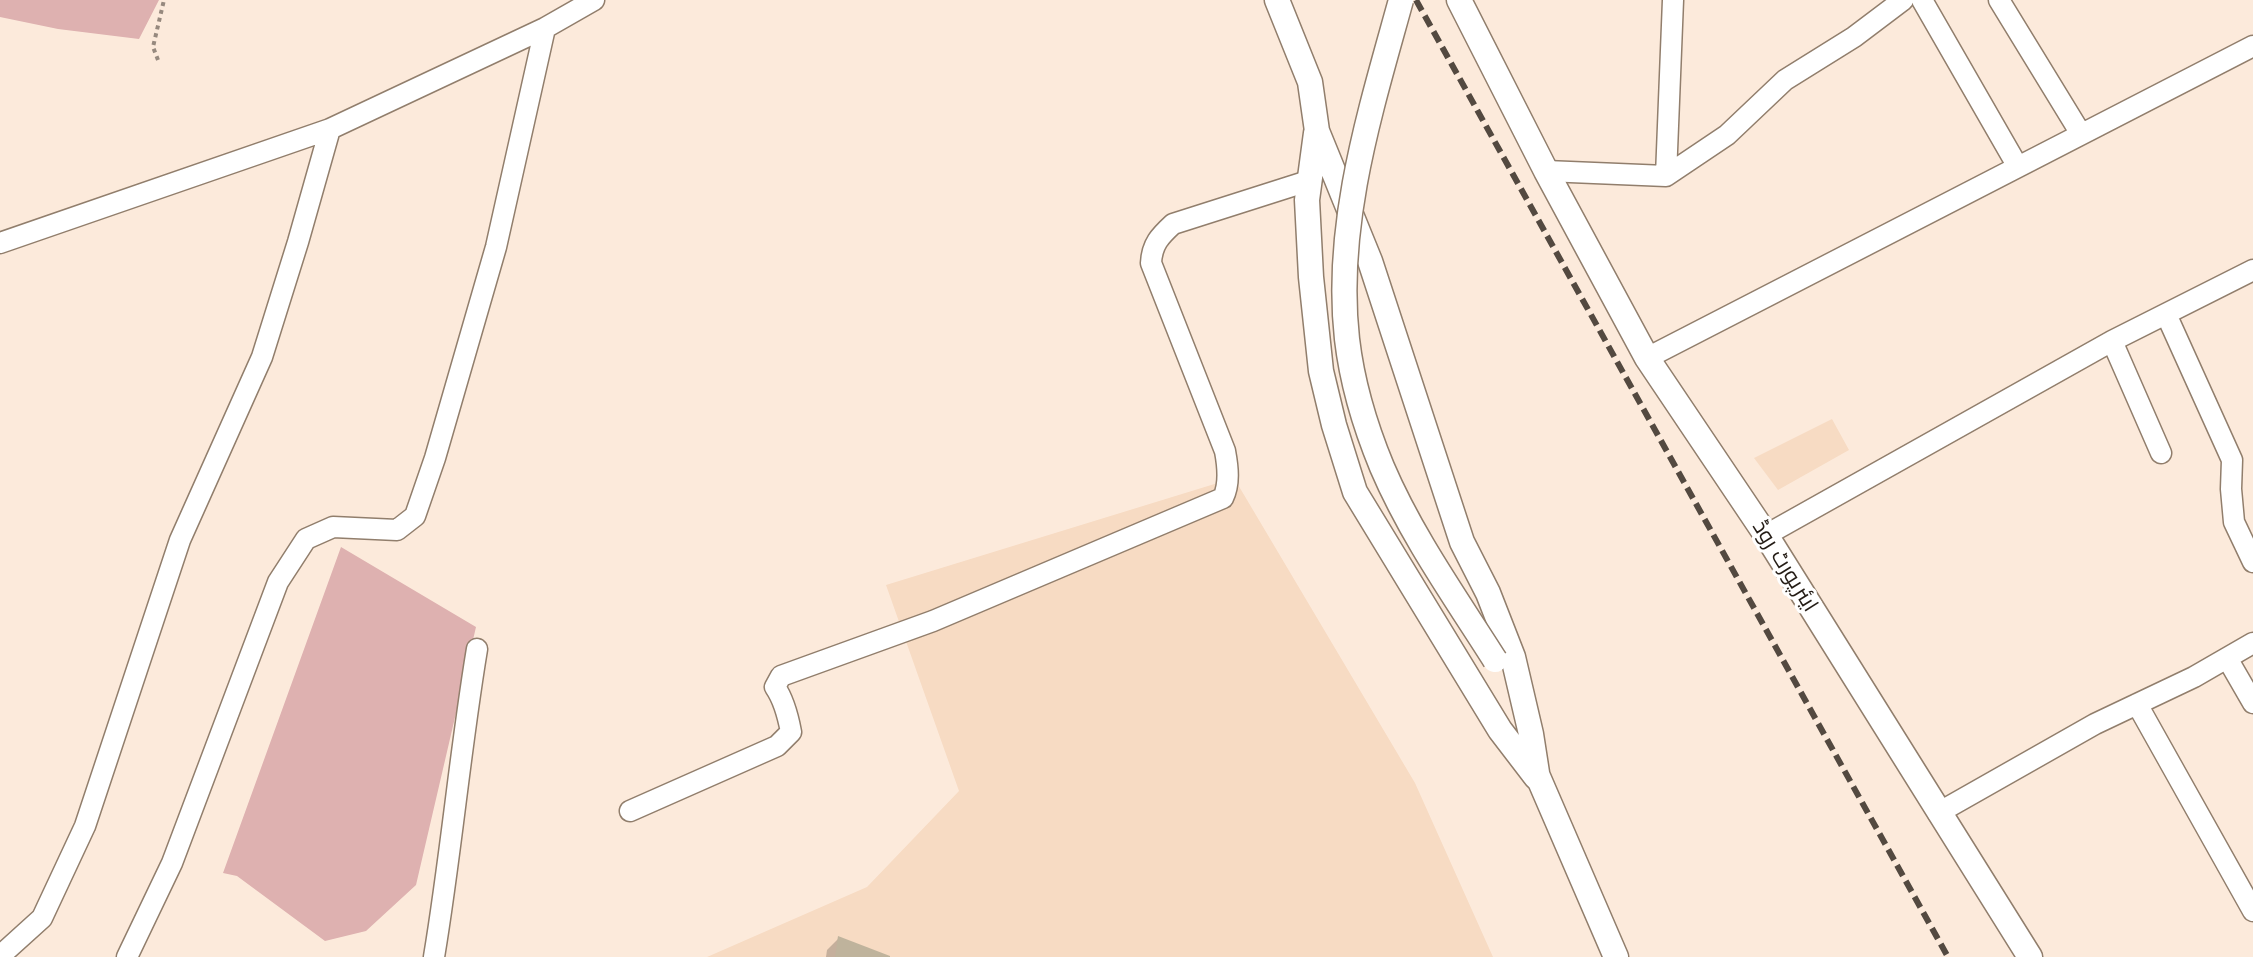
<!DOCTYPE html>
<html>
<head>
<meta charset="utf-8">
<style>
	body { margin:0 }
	canvas { display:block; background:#fceadb }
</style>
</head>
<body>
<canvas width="2253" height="957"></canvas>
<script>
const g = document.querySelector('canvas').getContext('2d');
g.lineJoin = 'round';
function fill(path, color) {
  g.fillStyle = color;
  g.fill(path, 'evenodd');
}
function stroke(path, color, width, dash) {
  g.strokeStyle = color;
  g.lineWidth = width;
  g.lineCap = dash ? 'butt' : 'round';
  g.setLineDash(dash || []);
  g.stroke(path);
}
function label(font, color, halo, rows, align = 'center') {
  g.font = font + ' Inter,Cairo,sans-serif';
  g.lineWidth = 6;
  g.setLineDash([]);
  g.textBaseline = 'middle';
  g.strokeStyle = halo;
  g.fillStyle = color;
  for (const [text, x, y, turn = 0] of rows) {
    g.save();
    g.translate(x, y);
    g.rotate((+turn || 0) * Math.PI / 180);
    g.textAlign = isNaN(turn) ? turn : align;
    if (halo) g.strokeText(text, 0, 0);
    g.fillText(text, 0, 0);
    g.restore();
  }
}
const built = new Path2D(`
	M 1832,419 L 1849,450 L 1778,490 L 1754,458 Z
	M 1234,478 L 1415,783 L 1493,957 L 707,957 L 867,887 L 959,791 L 886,585 Z`);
const green = new Path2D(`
	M 0,0 L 159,0 L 139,39 L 58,29 L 0,17 Z
	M 341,547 L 476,627 L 416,885 L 366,931 L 325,941 L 237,876 L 223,873 Z`);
const shadow = new Path2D(`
	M 839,938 L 882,957 L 826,957 L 827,950 Z`);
const building = new Path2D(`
	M 838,936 L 890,956 L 890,957 L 835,957 Z`);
const path = new Path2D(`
	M 158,60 L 153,47 L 164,0`);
const minor = new Path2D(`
	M 1922,0 L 2018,167
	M 1999,0 L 2081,134
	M 1546,171 L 1666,176 L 1727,135 L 1785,80 L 1854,37 L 1903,0
	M 1666,176 L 1673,0
	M 0,243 L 330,129
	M 2166,314 L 2232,460 L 2231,489 L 2234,522 L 2253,562
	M 2112,341 L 2161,453
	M 1647,358 L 2253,46
	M 1766,535 L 2112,341 L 2253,270
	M 2227,658 L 2253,703
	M 2137,704 L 2253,911
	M 630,811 L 777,746 L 791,732 C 788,716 784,700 775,687 L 781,676 L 933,621 L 1223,498 C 1230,484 1228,467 1225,451 L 1151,263 C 1152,244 1160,236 1173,224 L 1308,181
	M 1938,813 L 2095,724 L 2194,677 L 2253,643
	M 0,956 L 42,918 L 85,826 L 180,540 L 262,357 L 298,242 L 330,129 L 545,28 L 594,0
	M 127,957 L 172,863 L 278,582 L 306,539 L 333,527 L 397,530 L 415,516 L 435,458 L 496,247 L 545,28
	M 434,957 C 451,855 460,751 477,649`);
const major = new Path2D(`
	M 1277,0 L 1310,82 L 1317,131 L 1370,261 L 1462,542 L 1488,593 L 1513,657 L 1531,734 L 1538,779
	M 1459,0 L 1546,171 L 1647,358 L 1766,535 L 2030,957
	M 1316,133 L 1307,200 L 1311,277 L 1321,371 L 1334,425 L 1355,492 L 1500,730 L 1536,777
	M 1533,765 L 1616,957`);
const rail = new Path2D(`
	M 1416,0 L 1948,957`);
const majorBridge = new Path2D(`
	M 1401,0 C 1371,109 1334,224 1347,339 C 1352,382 1365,426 1382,467 C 1411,535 1455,597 1495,660`);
const streetNames = [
	["ایئرپورٹ روڈ",1785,566,58]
];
fill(built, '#f7dbc3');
fill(green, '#deb1b0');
fill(shadow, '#0003');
fill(building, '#bfb39c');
stroke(minor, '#917e6c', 23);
stroke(major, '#917e6c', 27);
stroke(path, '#96897e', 4, [4, 4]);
stroke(minor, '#fff', 20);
stroke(major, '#fff', 24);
stroke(rail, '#534940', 6, [12, 6]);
stroke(majorBridge, '#917e6c', 27, []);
stroke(majorBridge, '#fff', 24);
label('22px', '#241c15', '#fff', streetNames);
</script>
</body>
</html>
